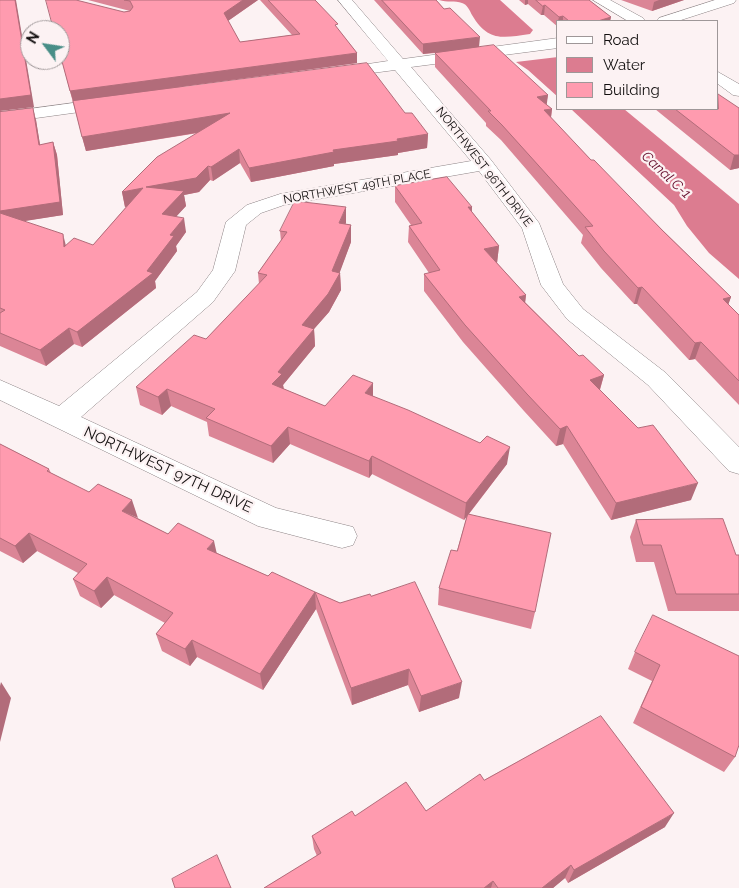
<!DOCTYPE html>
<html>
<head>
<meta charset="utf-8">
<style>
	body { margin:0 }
	#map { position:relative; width:739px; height:888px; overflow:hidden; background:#fcf2f3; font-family:Raleway,sans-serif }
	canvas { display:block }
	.legend { position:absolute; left:556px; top:20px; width:162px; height:90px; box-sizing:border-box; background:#fcf2f3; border:1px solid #9e9798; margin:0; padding:6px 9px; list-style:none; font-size:15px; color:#120f0f }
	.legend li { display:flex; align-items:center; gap:10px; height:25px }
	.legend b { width:25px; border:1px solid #9e9798 }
	.north { position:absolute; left:20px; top:20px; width:50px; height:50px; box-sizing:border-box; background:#fcf2f3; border:1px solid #9e9798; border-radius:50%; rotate:301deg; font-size:14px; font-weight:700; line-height:20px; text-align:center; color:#120f0f }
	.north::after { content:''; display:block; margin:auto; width:18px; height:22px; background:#488e87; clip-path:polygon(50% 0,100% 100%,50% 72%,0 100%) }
</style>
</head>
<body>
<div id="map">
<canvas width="739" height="888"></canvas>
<ul class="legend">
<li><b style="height:6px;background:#fff"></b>Road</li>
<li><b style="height:14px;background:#dc7c90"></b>Water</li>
<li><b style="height:14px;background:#ff9baf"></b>Building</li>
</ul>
<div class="north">N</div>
</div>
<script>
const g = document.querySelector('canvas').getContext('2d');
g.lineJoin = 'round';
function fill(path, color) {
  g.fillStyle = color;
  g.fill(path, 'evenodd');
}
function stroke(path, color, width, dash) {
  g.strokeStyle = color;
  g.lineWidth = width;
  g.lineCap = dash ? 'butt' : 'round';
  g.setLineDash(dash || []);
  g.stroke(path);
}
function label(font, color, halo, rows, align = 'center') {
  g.font = font + ' Raleway,sans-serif';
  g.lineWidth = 4.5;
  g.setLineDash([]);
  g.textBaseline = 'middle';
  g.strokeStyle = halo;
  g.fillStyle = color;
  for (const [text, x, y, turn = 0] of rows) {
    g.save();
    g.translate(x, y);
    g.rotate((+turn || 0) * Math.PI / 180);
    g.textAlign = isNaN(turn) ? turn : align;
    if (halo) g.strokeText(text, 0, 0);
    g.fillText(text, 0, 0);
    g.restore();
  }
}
const water = new Path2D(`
	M 439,0 L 500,0 L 533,30 L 530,34 C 503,38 488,42 472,15 C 470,11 467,4 462,3 C 455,0 447,3 439,0 Z
	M 558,57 L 558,97 L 528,70 L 516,62 Z
	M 571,109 L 624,109 L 739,204 L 739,279 L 709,253 L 687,226 L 674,205 Z`);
const minor = new Path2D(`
	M 338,0 L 352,0 L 403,59 L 558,38 L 558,48 L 411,67 L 491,160 L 539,223 L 563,284 L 583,309 L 666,373 L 739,447 L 739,474 L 729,471 L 648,385 L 567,319 L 541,285 L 522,228 L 479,171 L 284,205 L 261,213 L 246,225 L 235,271 L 213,302 L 81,417 L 276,508 L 353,527 L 357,536 L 353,545 L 342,548 L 258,526 L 0,400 L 0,380 L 59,406 L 197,292 L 213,270 L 226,222 L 247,205 L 280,194 L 471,161 L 395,70 L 334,78 L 328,76 L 326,73 L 328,70 L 388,61 Z
	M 593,0 L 610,0 L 643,18 L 645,21 L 628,21 Z
	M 715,0 L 736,0 L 734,3 L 678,21 L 657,21 L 659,18 Z
	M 718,72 L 739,84 L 739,96 L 733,95 L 718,84 Z
	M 110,98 L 116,99 L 119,103 L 116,107 L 0,123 L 0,113 Z`);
const wall = new Path2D(`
	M 88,0 L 258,0 L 228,21 L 240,42 L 292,35 L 260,0 L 315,0 L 357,53 L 357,63 L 179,87 L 405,113 L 428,134 L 427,148 L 398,153 L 398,155 L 334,164 L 334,166 L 251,182 L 240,163 L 213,181 L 210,180 L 199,192 L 184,195 L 186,206 L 176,216 L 186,232 L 176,246 L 177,251 L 155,281 L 156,288 L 82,347 L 74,344 L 46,366 L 0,346 L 0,112 L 36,120 L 40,145 L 53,142 L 57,155 L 63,215 L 23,221 L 66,246 L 93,245 L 127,206 L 125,207 L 122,192 L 198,133 L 86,151 L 60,54 L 124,12 L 130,11 Z
	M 374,0 L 436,0 L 479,47 L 548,95 L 546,104 L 552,109 L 551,118 L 591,160 L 731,297 L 728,304 L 739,315 L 739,405 L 695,359 L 689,360 L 637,304 L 634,304 L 601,268 L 581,243 L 583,235 L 501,140 L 486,126 L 486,123 L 435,67 L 435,53 L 423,54 Z
	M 519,0 L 589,0 L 611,17 L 610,21 L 558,21 L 558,27 L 544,15 L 541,15 L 528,4 L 525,5 Z
	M 621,0 L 684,0 L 652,11 Z
	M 655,109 L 718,109 L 739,168 L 730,170 Z
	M 395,186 L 472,207 L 472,212 L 499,246 L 497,263 L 526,295 L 525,302 L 579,356 L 604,375 L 600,390 L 691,500 L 611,520 L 563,444 L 556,446 L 524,411 L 463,342 L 424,291 L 424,274 L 429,273 L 408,242 L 409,226 L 411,225 L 395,202 Z
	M 346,224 L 351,225 L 351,242 L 339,273 L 340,273 L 341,290 L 329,312 L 314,329 L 315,346 L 283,385 L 284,389 L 325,406 L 373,396 L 507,464 L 469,514 L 535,612 L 531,629 L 438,605 L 439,588 L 457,551 L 467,516 L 464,520 L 372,474 L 369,478 L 290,444 L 273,463 L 209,436 L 207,422 L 171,406 L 162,415 L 140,405 L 136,387 L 206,339 L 259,284 L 258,273 L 281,241 L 280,231 Z
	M 0,444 L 49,469 L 51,473 L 168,534 L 217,553 L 268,576 L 315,592 L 316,609 L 263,690 L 197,657 L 190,666 L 162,651 L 156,634 L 165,623 L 114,595 L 101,608 L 80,596 L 73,579 L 78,573 L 37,551 L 23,563 L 0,551 Z
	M 636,520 L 736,555 L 739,555 L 739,611 L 668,611 L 654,562 L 636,562 L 630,537 Z
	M 315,592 L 340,603 L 371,596 L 459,698 L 419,712 L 408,685 L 352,705 L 316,609 Z
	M 635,652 L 739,656 L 735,757 L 724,772 L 633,723 L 652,681 L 628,669 Z
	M 484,780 L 665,827 L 568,883 L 565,878 L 553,888 L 264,888 L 317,856 L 314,849 L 312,836 L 355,816 L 426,811 Z`);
const shadedWall = new Path2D(`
	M 15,0 L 16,0 L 34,107 L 0,111 L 0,99 Z
	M 243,0 L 258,0 L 225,23 L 224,13 Z
	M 525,0 L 528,0 L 528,4 L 525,5 Z
	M 659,0 L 684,0 L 652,11 L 654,2 Z
	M 545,5 L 544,15 L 541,15 L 543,6 Z
	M 563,16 L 563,21 L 558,21 L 559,17 Z
	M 611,17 L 610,21 L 598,21 Z
	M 480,37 L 479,47 L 423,54 L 423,44 Z
	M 357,53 L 357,63 L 73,101 L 70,91 Z
	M 548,95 L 546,110 L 537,97 Z
	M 33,108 L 36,120 L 42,157 L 39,145 Z
	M 552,109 L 550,124 L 544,110 Z
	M 230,113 L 232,127 L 86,151 L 82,137 Z
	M 428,134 L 427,148 L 398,153 L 398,155 L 334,164 L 334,166 L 251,182 L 249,168 L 333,150 Z
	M 53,142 L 57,155 L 63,215 L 0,225 L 0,211 Z
	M 239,149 L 240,163 L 213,181 L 211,167 Z
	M 734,155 L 739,155 L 739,168 L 730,170 Z
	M 208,166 L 210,180 L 199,192 L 184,195 L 186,206 L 165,229 L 146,187 Z
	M 143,188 L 146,203 L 125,207 L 122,192 Z
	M 346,207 L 346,223 L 339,240 L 339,223 Z
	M 468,207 L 472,207 L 471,223 Z
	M 184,218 L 186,232 L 176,246 L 177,251 L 155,281 L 156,288 L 82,347 L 77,332 L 170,235 Z
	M 351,225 L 351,242 L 337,280 L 340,273 L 341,290 L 329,312 L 314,329 L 315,346 L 283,385 L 284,391 L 272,384 L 302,325 L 332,271 Z
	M 63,234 L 67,250 L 64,247 Z
	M 499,246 L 497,263 L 484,249 Z
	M 642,287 L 637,304 L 634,304 L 638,288 Z
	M 526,295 L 524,312 L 519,297 Z
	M 731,297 L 725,314 L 723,299 Z
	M 69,328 L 74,344 L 46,366 L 40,350 Z
	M 701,342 L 695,359 L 689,360 L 695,343 Z
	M 604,375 L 599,392 L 590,380 Z
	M 373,383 L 373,401 L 365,393 Z
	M 167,389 L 171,406 L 162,415 L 158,397 Z
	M 567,426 L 563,444 L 556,446 L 560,429 Z
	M 288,427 L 290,444 L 273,463 L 271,446 Z
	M 510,447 L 507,464 L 464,520 L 466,503 Z
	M 372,456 L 372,474 L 369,478 L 369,461 Z
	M 698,483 L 691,500 L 611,520 L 616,503 Z
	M 132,500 L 138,518 L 122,511 Z
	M 29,533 L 37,551 L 23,563 L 15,546 Z
	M 214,541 L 218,559 L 207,549 Z
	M 107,577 L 114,595 L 101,608 L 94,591 Z
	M 315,592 L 316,609 L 263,690 L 260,674 Z
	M 192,640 L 197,657 L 190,666 L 185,649 Z
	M 409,669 L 408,685 L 352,705 L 351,688 Z
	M 1,682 L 11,698 L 0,742 L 0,686 Z
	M 462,682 L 459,698 L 419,712 L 421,696 Z
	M 674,813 L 665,827 L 568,883 L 574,870 Z
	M 571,865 L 565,878 L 553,888 L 542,888 Z
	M 493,881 L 491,888 L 484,888 Z`);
const building = new Path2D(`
	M 0,0 L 15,0 L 31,95 L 0,99 Z
	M 46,0 L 76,0 L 124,12 L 130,11 L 133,7 L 130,1 L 124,0 L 243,0 L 224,13 L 240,42 L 300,34 L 268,0 L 315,0 L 338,24 L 335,25 L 357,53 L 70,91 L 60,54 L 60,30 L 54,30 Z
	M 382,0 L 436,0 L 444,9 L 450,8 L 480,37 L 423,44 Z
	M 536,0 L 589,0 L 611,17 L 598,21 L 569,21 L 563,16 L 559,17 L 545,5 L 543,6 Z
	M 494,45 L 548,95 L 537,97 L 552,109 L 544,110 L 591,160 L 594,160 L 663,231 L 731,297 L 723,299 L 739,315 L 739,381 L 701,342 L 695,343 L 642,287 L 638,288 L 604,251 L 585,227 L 593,226 L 502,125 L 488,111 L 491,111 L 435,53 Z
	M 367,63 L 405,113 L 412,113 L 428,134 L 397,139 L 398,141 L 333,150 L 334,152 L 249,168 L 239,149 L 211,167 L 208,166 L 196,178 L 146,187 L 184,191 L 162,214 L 184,218 L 170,235 L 174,236 L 147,271 L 153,273 L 77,332 L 69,328 L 40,350 L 0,333 L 0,313 L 5,310 L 0,308 L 0,213 L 63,234 L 64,247 L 74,238 L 93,245 L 143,188 L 122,192 L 157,157 L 230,113 L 82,137 L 73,101 Z
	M 718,94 L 739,108 L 739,155 L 734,155 L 675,109 L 718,109 Z
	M 33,108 L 39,145 L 53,142 L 60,202 L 0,211 L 0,112 Z
	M 447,177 L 472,207 L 468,207 L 499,246 L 484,249 L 526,295 L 519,297 L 579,356 L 583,355 L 604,375 L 590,380 L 638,428 L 653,425 L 698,483 L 616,503 L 567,426 L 560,429 L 527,394 L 465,325 L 424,274 L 440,270 L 409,226 L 422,223 L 395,186 Z
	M 295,201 L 346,207 L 339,223 L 351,225 L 332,271 L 340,273 L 328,294 L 302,325 L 314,329 L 278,372 L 282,374 L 272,384 L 325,406 L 353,375 L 373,383 L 365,393 L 408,410 L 480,443 L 487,436 L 510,447 L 466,503 L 372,456 L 369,461 L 288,427 L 271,446 L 206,418 L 215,409 L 167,389 L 158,397 L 136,387 L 194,335 L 206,339 L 267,275 L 258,273 L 287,232 L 280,231 Z
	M 0,444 L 49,469 L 47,471 L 89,492 L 98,484 L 132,500 L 122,511 L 168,534 L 178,523 L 214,541 L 207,549 L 268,576 L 272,572 L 315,592 L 260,674 L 192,640 L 185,649 L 156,634 L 173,613 L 107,577 L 94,591 L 73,579 L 87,564 L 29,533 L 15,546 L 0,538 Z
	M 468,514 L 551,533 L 535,612 L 439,588 L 451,550 L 457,551 Z
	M 723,519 L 736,555 L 739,555 L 739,594 L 676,594 L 661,545 L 643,545 L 636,520 Z
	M 415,582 L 462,682 L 421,696 L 409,669 L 351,688 L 315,592 L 340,603 L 370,594 L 371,596 Z
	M 653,615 L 739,656 L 739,745 L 735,757 L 641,707 L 660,665 L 635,652 Z
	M 601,716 L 674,813 L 574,870 L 571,865 L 542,888 L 498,888 L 493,881 L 484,888 L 264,888 L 321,853 L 312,836 L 352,811 L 355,816 L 406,782 L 426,811 L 480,774 L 484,780 Z
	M 217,855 L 231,888 L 175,888 L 172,879 Z`);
const farStreetnames = [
	["NORTHWEST 96TH DRIVE",484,167,52],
	["NORTHWEST 49TH PLACE",357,187,-10]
];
const farWaternames = [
	["Canal C-1",666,175,43]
];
const streetNames = [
	["NORTHWEST 97TH DRIVE",168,470,25]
];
fill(water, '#dc7c90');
stroke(minor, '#8c8385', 1);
fill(minor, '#fff');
fill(wall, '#db8596');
fill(shadedWall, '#b26c7a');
fill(building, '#ff9baf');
stroke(building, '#b26c7a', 1);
label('12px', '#120f0f', '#fcf2f3', farStreetnames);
label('italic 14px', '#650d2c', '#fcf2f3', farWaternames);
label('15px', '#120f0f', '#fcf2f3', streetNames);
</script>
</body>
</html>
